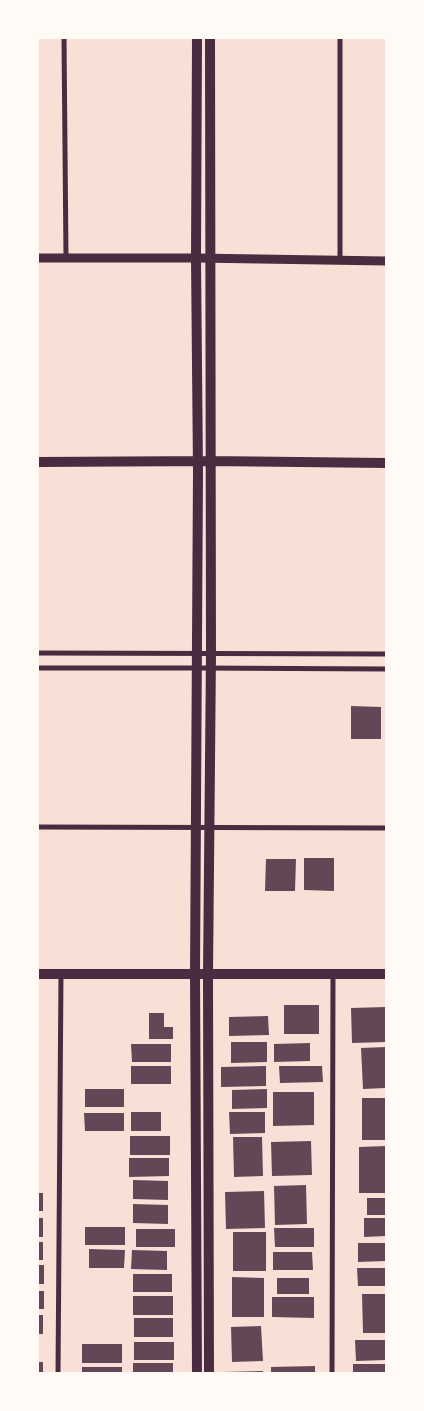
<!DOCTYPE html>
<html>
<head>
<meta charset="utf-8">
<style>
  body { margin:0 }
  #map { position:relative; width:424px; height:1411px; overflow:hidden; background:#f7e1d7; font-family:Jost,sans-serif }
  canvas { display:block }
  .frame { position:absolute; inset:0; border:39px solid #fffaf5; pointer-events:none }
</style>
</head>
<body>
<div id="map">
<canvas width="424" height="1411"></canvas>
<div class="frame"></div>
</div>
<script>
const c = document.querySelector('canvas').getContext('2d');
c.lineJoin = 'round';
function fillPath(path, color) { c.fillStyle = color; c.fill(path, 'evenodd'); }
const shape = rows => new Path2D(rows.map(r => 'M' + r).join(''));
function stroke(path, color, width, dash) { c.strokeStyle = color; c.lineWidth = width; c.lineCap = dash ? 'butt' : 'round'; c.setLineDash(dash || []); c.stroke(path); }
fillPath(shape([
  [351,706,381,707,381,739,351,739],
  [304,858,334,858,334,891,304,890],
  [266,859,296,859,295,891,265,891],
  [284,1005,319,1005,319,1034,284,1034],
  [386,1007,386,1042,352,1043,351,1008],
  [149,1013,164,1013,164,1027,173,1027,173,1039,149,1039],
  [268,1016,269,1035,229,1036,229,1017],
  [231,1042,267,1042,267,1062,231,1063],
  [310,1043,310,1061,274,1062,274,1044],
  [131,1044,171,1044,171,1062,132,1062],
  [386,1047,386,1088,363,1089,361,1048],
  [131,1066,171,1066,171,1084,131,1084],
  [266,1066,266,1086,221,1087,221,1067],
  [279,1066,322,1066,323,1082,280,1083],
  [85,1089,124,1089,124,1107,85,1107],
  [267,1089,267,1108,232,1109,232,1090],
  [273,1092,314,1092,314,1125,273,1126],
  [362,1098,386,1098,386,1140,362,1140],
  [131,1112,161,1112,161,1131,131,1131],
  [229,1112,265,1112,265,1133,230,1134],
  [84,1113,124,1113,124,1131,85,1131],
  [130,1136,170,1136,170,1155,130,1155],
  [233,1137,262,1137,263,1176,234,1177],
  [311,1141,312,1175,272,1176,271,1142],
  [386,1146,386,1193,359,1193,359,1147],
  [129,1158,169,1158,169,1176,129,1177],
  [133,1180,168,1181,168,1200,133,1199],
  [306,1185,307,1224,275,1225,274,1186],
  [264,1191,265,1228,226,1229,225,1192],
  [38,1193,43,1193,43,1211,38,1211],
  [367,1198,386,1198,386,1215,367,1215],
  [133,1204,168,1205,168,1224,133,1223],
  [38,1218,43,1218,43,1237,38,1237],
  [364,1218,386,1218,386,1236,364,1237],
  [85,1227,125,1227,125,1245,85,1245],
  [274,1228,314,1228,314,1247,275,1247],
  [136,1229,175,1229,175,1247,136,1247],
  [233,1232,266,1232,266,1271,233,1271],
  [38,1242,43,1242,43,1260,38,1260],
  [358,1243,386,1243,386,1261,358,1262],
  [89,1249,125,1250,124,1268,89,1268],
  [132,1250,167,1251,167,1270,131,1269],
  [273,1252,312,1252,313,1270,273,1270],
  [38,1265,44,1265,44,1284,38,1284],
  [357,1268,386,1268,386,1286,358,1286],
  [133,1274,172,1274,172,1292,133,1292],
  [232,1277,264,1278,264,1317,232,1317],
  [277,1278,309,1278,309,1294,277,1294],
  [38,1291,44,1291,44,1309,38,1309],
  [362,1294,386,1294,386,1333,363,1333],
  [133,1296,173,1296,173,1315,133,1315],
  [272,1297,314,1297,314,1318,272,1317],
  [38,1315,43,1315,43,1334,38,1334],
  [134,1318,173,1318,173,1337,134,1337],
  [261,1326,263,1361,232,1362,231,1327],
  [355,1340,386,1340,386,1360,356,1361],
  [134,1342,174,1342,174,1360,134,1360],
  [82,1344,122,1344,122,1363,82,1363],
  [38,1362,43,1362,43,1374,38,1374],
  [133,1363,173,1363,173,1374,133,1374],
  [353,1364,386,1364,386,1374,353,1374],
  [315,1366,315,1374,271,1374,271,1367],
  [82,1367,122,1367,122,1374,82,1374],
  [263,1371,263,1374,223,1374,223,1372]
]), '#644757');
stroke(shape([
  [64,38,66,258],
  [340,260,340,38],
  [38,653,386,654],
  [38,668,197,668,386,669],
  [38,827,386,828],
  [58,1374,61,974],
  [332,1374,333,974]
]), '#4a2c40', 5);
stroke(shape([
  [38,258,196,258,386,261]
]), '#4a2c40', 9);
stroke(shape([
  [38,462,211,461,386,463],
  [38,974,386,974],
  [197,1374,195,974,198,472,196,258,197,38],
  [209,1374,208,974,211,654,210,38]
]), '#4a2c40', 10);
</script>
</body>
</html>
